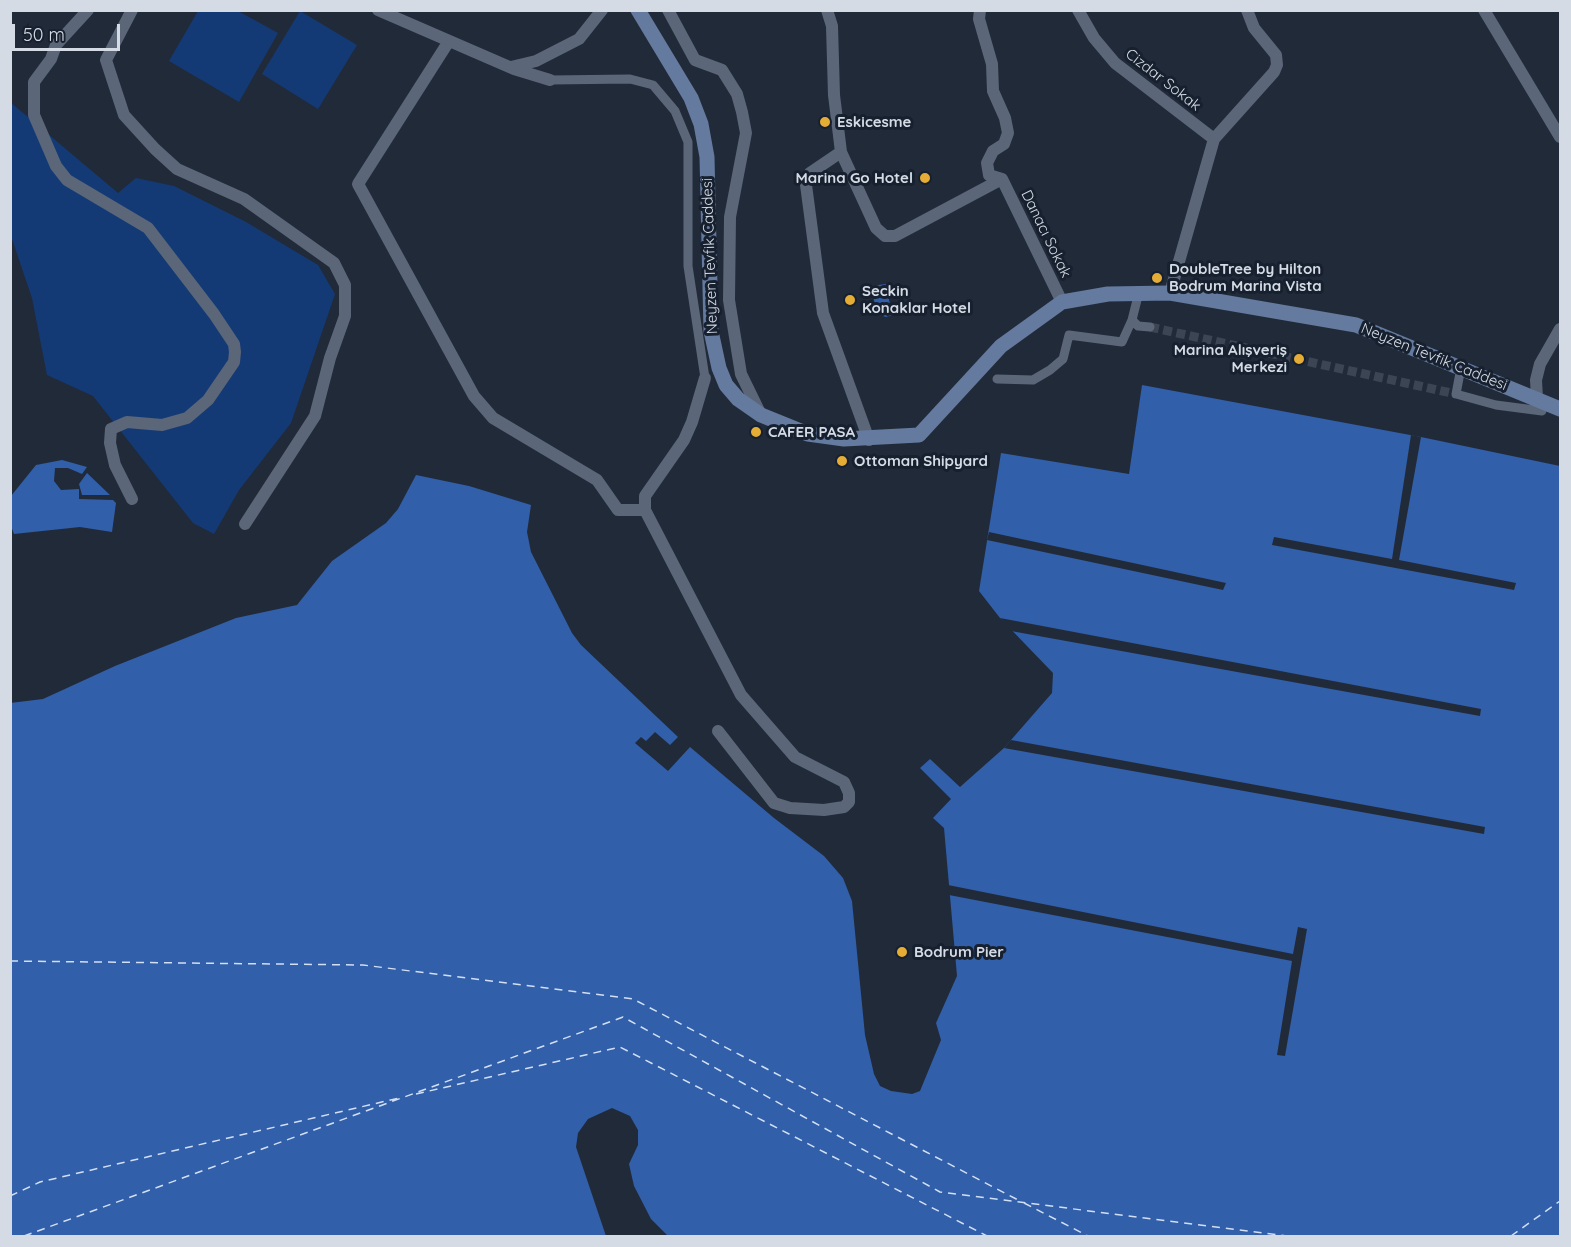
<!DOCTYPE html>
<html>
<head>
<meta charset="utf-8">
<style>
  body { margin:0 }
  #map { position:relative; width:1571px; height:1247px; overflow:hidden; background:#212a39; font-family:Quicksand,sans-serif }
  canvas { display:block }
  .frame { position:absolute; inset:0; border:12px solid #d4dbe5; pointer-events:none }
  .scale { position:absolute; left:12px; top:24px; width:108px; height:27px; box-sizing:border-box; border:3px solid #d4dbe5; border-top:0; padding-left:8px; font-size:18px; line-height:21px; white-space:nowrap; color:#d4dbe5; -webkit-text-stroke:4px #17202f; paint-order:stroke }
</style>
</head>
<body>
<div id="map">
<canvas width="1571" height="1247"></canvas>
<div class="frame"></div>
<div class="scale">50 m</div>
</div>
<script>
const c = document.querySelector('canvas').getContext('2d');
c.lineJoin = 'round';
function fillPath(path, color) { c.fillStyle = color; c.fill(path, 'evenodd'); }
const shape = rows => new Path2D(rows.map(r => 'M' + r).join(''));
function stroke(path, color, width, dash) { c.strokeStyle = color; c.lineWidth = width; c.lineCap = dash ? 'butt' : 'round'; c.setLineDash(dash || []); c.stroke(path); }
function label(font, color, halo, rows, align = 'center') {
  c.font = font + ' Quicksand,sans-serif'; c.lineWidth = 6; c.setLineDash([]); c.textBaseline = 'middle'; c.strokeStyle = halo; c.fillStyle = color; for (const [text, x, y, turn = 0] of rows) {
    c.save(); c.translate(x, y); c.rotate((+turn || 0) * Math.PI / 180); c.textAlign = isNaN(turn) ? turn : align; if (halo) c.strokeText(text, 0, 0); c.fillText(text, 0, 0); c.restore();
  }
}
fillPath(shape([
  [198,11,238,11,278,33,239,102,169,61],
  [300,11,357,45,318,109,262,74],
  [10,102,118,193,136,178,174,186,246,222,318,265,335,294,291,423,239,490,214,534,193,523,93,396,47,375,32,298,11,236]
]), '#143a76');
fillPath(shape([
  [886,284,892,315,886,317,877,314,871,286],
  [1142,385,1421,437,1560,466,1560,1236,668,1236,651,1219,634,1186,629,1164,638,1145,638,1130,630,1116,612,1108,588,1119,578,1133,576,1147,606,1236,11,1236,10,703,43,699,115,666,236,618,297,605,332,561,386,523,398,509,416,475,469,486,531,505,527,532,531,552,572,633,581,645,678,737,670,745,655,732,646,741,641,737,635,743,668,771,690,747,774,818,824,856,843,878,852,901,865,1035,874,1074,880,1086,891,1091,912,1094,920,1091,941,1040,936,1023,957,976,944,828,933,818,951,799,920,768,930,759,960,787,1004,748,1052,693,1053,673,1000,618,979,591,1001,453,1129,474],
  [62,460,87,467,82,474,68,468,55,468,54,481,61,490,79,489,79,499,113,500,116,503,112,532,80,527,14,534,11,526,11,496,36,465],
  [87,473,110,495,82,495,79,484]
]), '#315fa9');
fillPath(shape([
  [1411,435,1421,437,1399,560,1516,583,1514,590,1272,545,1274,537,1392,559],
  [989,532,1226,583,1223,590,987,540],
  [1000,618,1481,709,1480,716,1011,631],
  [1011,740,1485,827,1484,834,1004,748],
  [948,885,1293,954,1298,927,1307,929,1285,1056,1277,1055,1292,961,949,895]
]), '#212a39');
stroke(shape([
  [10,961,363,965,633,999,1020,1201],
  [416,1094,620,1047,987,1236],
  [10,1196,40,1182,399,1098],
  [1024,1203,1088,1236],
  [24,1236,623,1017,940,1192,1287,1236],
  [1511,1236,1560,1201]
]), '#d2dff4', 1.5, [8, 6]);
stroke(shape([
  [1150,327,1456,394]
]), '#3c4553', 9, [9, 4.5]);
stroke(shape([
  [550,80,630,79,653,85,675,111,688,142,688,266,705,378],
  [1137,300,1132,320,1138,326,1150,327],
  [1460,373,1456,394,1496,405,1542,411],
  [997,379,1033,380,1050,370,1063,359,1069,335,1122,342,1132,320]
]), '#5b6678', 9);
stroke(shape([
  [88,10,56,45,51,59,34,82,34,115,56,166,67,180,148,228,214,314,234,344,235,352,234,362,208,400,187,418,162,425,127,422,111,429,110,443,115,465,132,499],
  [132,10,106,60,124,115,155,149,177,169,244,199,334,263,345,285,345,316,330,358,315,416,245,524],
  [378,10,514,69,550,80],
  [668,10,695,60,722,70,737,94,742,112,746,133,730,217,729,300,741,374,761,415],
  [827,10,832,26,834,95,841,152,876,228,885,236,895,236,1002,179],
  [980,10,979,19,992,64,993,91,1005,118,1008,133,1004,144,993,151,987,163,989,175,1002,179],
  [1078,10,1094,38,1115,63,1214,139],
  [1484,10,1560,137],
  [449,41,358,184,474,396,493,418,597,480,618,510,645,510],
  [511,67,536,61,579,39,602,10],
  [841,152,810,173,806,185,823,313,869,440],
  [1002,179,1062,302],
  [1170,293,1214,139,1274,72,1277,65,1276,55,1254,28,1247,10],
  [705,378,692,422,684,440,645,496,645,510,741,695,795,757,844,782,849,793,849,802,844,807,824,810,790,808,774,803,718,731],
  [1537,398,1536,380,1540,364,1560,329]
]), '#5b6678', 12);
stroke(shape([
  [638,10,691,98,701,124,707,157,711,331,719,368,726,385,738,399,761,415,808,434,844,439,919,435,1001,346,1062,302,1108,294,1170,293,1356,325,1560,409]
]), '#647a9e', 15);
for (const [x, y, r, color] of [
  [825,122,6,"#e5ad35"],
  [925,178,6,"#e5ad35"],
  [1157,278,6,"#e5ad35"],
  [850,300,6,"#e5ad35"],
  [1299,359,6,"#e5ad35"],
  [756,432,6,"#e5ad35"],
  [842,461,6,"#e5ad35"],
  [902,952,6,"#e5ad35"]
]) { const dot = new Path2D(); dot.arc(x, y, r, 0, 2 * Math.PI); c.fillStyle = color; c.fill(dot); stroke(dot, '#17202f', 2); }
label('15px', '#d4dbe5', '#17202f', [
  ["Cizdar Sokak",1163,80,38],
  ["Danacı Sokak",1046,234,64],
  ["Neyzen Tevfik Caddesi",710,256,-92],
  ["Neyzen Tevfik Caddesi",1434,357,22]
]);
label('bold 15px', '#d4dbe5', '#17202f', [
  ["Eskicesme",837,122],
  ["Marina Go Hotel",913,178,"right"],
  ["DoubleTree by Hilton",1169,269],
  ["Bodrum Marina Vista",1169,286],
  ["Seckin",862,291],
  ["Konaklar Hotel",862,308],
  ["Marina Alışveriş",1287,350,"right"],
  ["Merkezi",1287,367,"right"],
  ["CAFER PASA",768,432],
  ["Ottoman Shipyard",854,461],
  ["Bodrum Pier",914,952]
], 'left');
</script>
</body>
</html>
